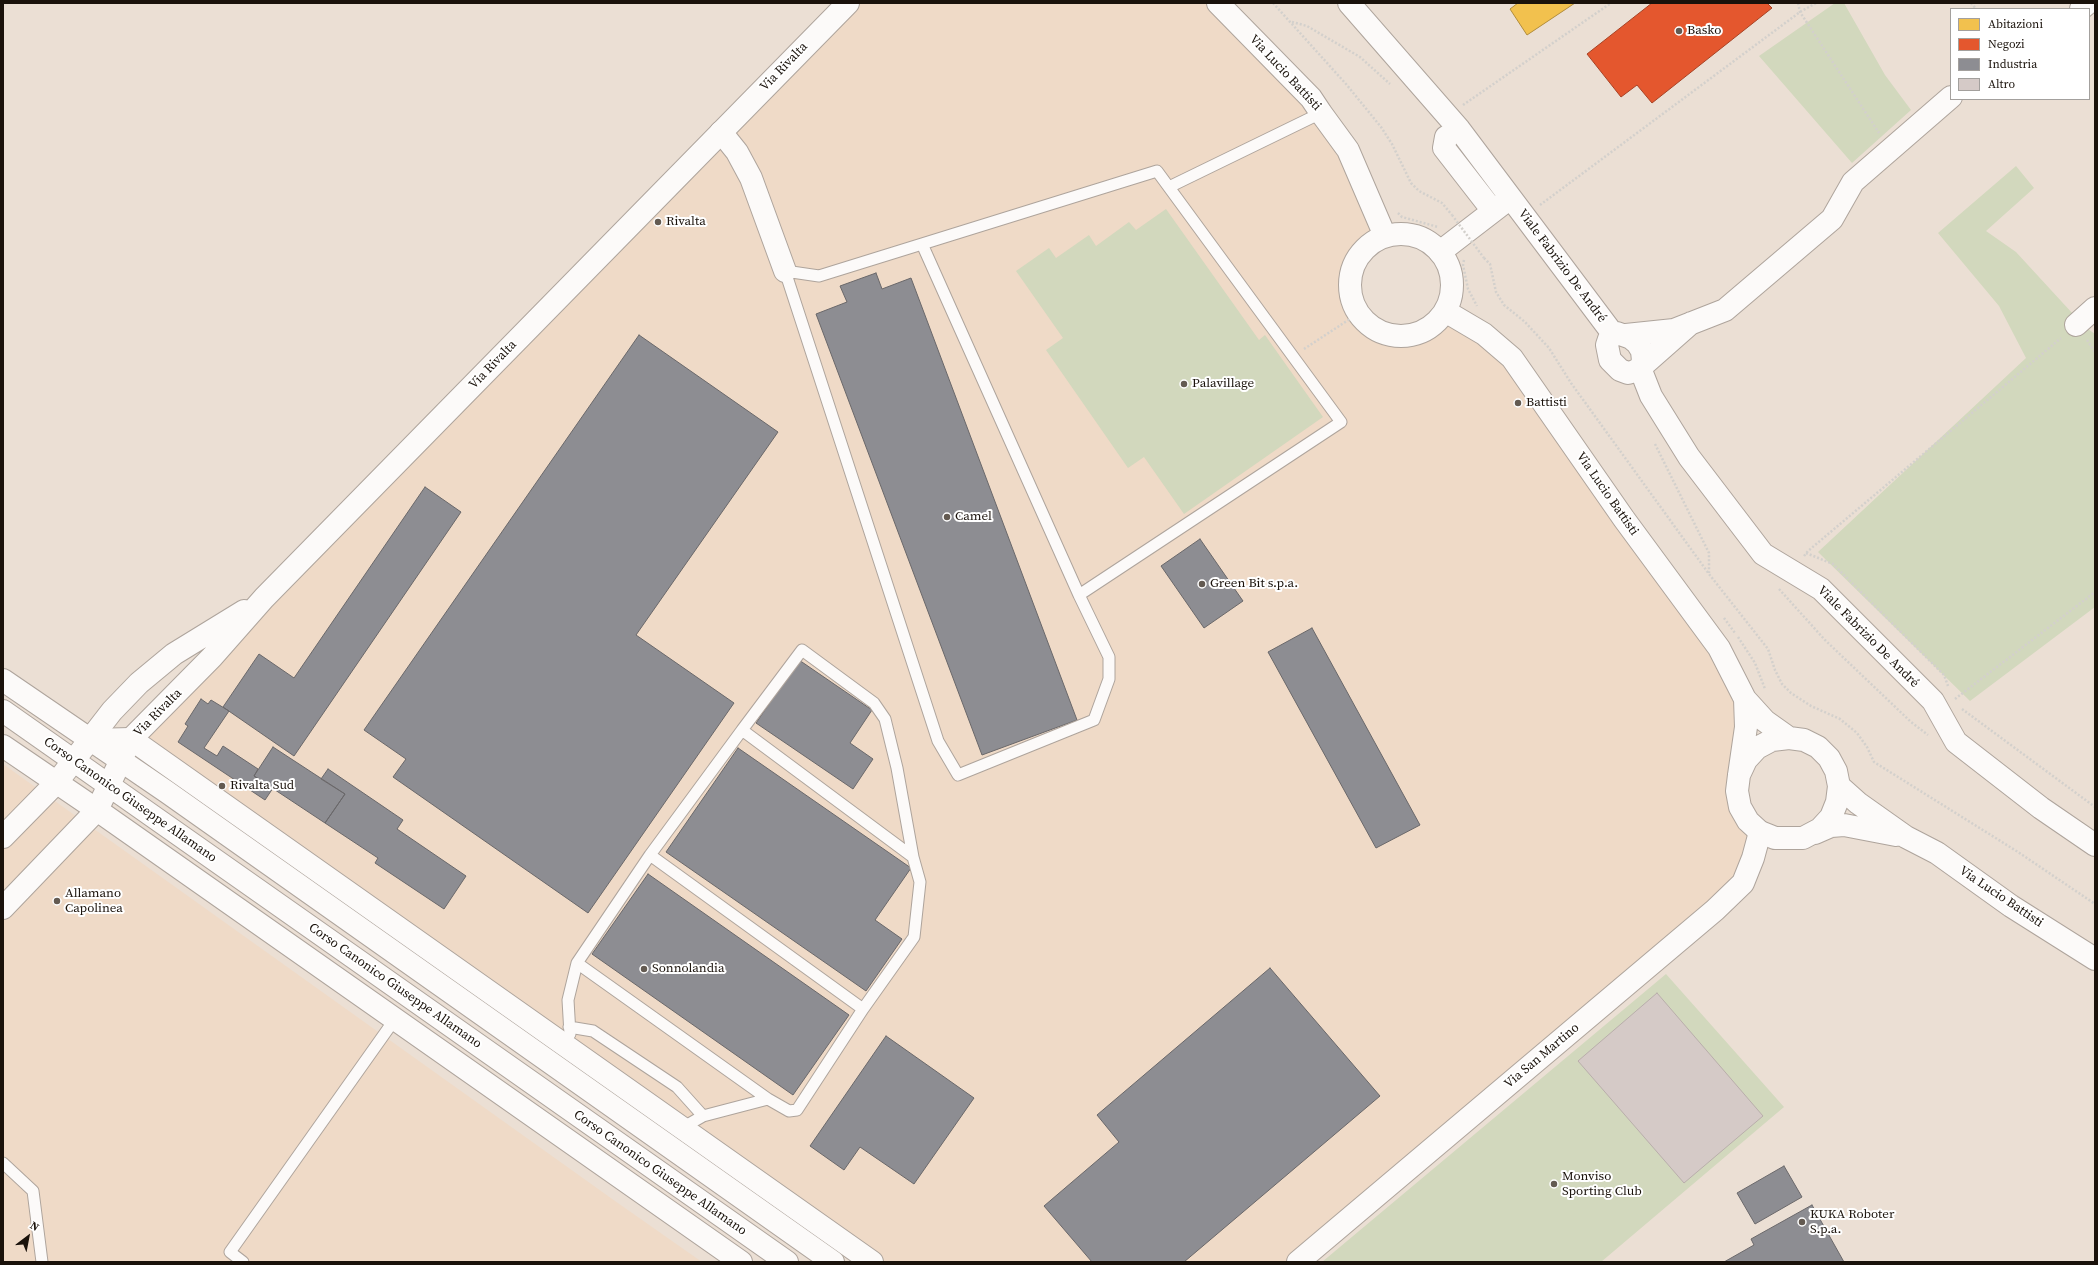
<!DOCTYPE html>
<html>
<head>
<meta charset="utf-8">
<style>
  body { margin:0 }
  #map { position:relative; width:2098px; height:1265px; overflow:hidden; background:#ebdfd4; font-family:"Source Serif 4",serif }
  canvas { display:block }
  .frame { position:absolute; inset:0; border:4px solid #1a120b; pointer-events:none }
  .legend { position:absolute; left:1950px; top:8px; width:140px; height:92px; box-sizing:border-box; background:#fff; border:1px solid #a3a09d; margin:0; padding:5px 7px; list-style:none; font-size:12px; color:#1a120b }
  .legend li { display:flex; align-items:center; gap:8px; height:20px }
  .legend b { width:20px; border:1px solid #a3a09d }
  .north { position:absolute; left:8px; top:1217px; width:40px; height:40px; -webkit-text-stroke:3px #fff; paint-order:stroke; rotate:32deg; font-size:11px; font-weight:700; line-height:16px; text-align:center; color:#1a120b }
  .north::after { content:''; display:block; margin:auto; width:14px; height:18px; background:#1a120b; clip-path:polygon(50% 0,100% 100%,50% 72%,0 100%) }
</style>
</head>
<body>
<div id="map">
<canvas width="2098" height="1265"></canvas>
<div class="frame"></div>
<ul class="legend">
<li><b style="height:11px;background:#f2c14e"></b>Abitazioni</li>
<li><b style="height:11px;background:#e4572e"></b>Negozi</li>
<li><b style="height:11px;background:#8d8d92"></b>Industria</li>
<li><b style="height:11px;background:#d5cac7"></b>Altro</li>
</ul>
<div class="north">N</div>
</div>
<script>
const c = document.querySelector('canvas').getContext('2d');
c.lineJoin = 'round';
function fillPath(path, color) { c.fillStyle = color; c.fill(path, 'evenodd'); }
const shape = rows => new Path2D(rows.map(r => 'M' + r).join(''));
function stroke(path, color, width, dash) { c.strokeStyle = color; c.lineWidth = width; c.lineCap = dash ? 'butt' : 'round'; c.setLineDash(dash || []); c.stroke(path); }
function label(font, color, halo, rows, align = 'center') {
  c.font = font + ' "Source Serif 4",serif'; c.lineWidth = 4; c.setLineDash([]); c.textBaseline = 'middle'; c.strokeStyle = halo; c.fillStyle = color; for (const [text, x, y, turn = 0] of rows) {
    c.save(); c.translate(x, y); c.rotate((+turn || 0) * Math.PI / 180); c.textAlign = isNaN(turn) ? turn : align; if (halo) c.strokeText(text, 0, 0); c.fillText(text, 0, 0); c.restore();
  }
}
fillPath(shape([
  [848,3,1218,3,1311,98,1385,236,1370,243,1358,256,1351,273,1350,292,1359,313,1366,322,1383,333,1400,336,1416,334,1432,326,1445,311,1484,334,1745,699,1739,775,1760,832,1743,883,1298,1262,872,1262,131,739],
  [3,764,615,1201,702,1262,3,1262]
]), '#efdac7');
fillPath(shape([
  [1835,3,1844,3,1885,75,1911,110,1852,163,1759,56],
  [2016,166,2034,188,1986,231,2016,252,2085,327,2095,334,2095,607,1970,701,1818,552,2026,358,1999,306,1938,233],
  [1166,209,1259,340,1265,335,1323,417,1184,514,1144,457,1128,468,1046,350,1063,338,1016,271,1049,248,1056,258,1089,235,1096,246,1129,222,1136,230],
  [1666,974,1784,1107,1601,1262,1322,1262]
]), '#d2d8bd');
const homes = shape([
  [1518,3,1575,3,1527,35,1510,9,1518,3]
]);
fillPath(homes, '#f2c14e');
stroke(homes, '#b18c3a', 1);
const shops = shape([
  [1652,3,1767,3,1772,8,1652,103,1637,85,1621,97,1587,54,1652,3]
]);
fillPath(shops, '#e4572e');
stroke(shops, '#a74224', 1);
const industry = shape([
  [876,273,882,289,911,278,1077,720,982,755,816,314,847,302,840,286,876,273],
  [639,335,778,432,636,635,734,703,588,913,393,777,406,759,364,730,639,335],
  [425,487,461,512,294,756,223,707,259,654,294,678,425,487],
  [1200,539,1243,601,1204,628,1161,566,1200,539],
  [1312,628,1420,825,1376,848,1268,652,1312,628],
  [799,660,872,710,850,743,873,759,853,789,756,723,799,660],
  [201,699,208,704,211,700,229,711,204,748,217,756,223,746,258,769,254,776,273,788,265,800,178,742,188,726,185,724,201,699],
  [273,747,345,794,325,823,254,776,273,747],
  [738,748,911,868,875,920,902,939,866,991,666,852,738,748],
  [328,769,403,820,397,829,466,876,444,909,375,863,378,858,325,823,345,794,321,779,328,769],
  [648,874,849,1015,793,1095,592,954,648,874],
  [1270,968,1380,1096,1184,1262,1092,1262,1044,1206,1119,1142,1097,1115,1270,968],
  [886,1036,974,1098,914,1184,860,1147,844,1170,810,1146,886,1036],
  [1784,1166,1802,1197,1755,1224,1737,1193,1784,1166],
  [1812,1205,1844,1262,1724,1262,1754,1245,1751,1239,1812,1205]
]);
fillPath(industry, '#8d8d92');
stroke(industry, '#6a686a', 1);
const building = shape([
  [1657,993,1763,1116,1684,1183,1578,1061,1657,993]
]);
fillPath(building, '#d5cac7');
stroke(building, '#b9aeab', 1);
const lane = shape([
  [1169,187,1321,113],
  [922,244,1079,595,1109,657,1109,679,1094,720,958,775,938,741,785,271,819,276,922,244,1157,171,1341,422,1079,595],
  [742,730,802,650,874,703,885,719,897,768,913,857],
  [650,855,577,963,768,1099],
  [569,1027,593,1031,677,1087,703,1116],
  [570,1034,568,1000,577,963],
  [682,1128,703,1116,768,1099,789,1111,797,1110,863,1009,914,937,920,882,913,857,742,730,650,855,863,1009],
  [3,1163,33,1191,42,1262],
  [243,1262,230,1252,395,1019]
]);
const street = shape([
  [1349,3,1459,129,1613,334],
  [2081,9,2088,3],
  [1459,129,1446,137,1444,148,1493,211],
  [721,132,737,152,751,178,785,271],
  [1440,252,1505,202],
  [1691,323,1640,368,1651,396,1689,457,1763,554,1821,589,1933,701,1956,742,2041,808,2095,845],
  [2076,325,2095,308],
  [1617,333,1631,338,1637,343,1642,351,1643,361,1640,368,1635,371,1628,373,1620,370,1610,360,1607,345,1609,339,1613,334,1617,333],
  [1626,335,1674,330,1725,310,1832,219,1853,182,1951,97],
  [90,740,131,739,872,1262],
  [3,746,97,810,741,1262],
  [1298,1262,1715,910,1743,883,1753,858,1760,832]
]);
const secondary = shape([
  [1218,3,1311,98,1321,113,1348,150,1385,236],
  '1350 285a51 51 0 1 1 102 0a51 51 0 1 1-102 0Z',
  [1445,311,1484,334,1512,358,1624,519,1719,648,1745,699,1765,721,1789,738],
  [3,680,167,792,833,1262],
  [3,711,787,1262],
  [1739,775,1746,760,1757,748,1772,740,1789,738,1804,740,1818,747,1829,758,1836,771,1839,786,1837,802,1831,817,1820,829,1803,838,1775,838,1760,832,1748,821,1740,807,1737,791,1739,775,1746,727,1745,699],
  [1839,786,1858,803,1906,837,1937,853,2011,906,2095,959],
  [1815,833,1831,826,1844,825,1896,835],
  [3,837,57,782,112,711,139,683,174,654,244,611],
  [3,908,97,810,131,739,212,657,264,598,848,3]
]);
stroke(lane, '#aea49c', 13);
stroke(street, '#aea49c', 24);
stroke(secondary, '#aea49c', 24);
stroke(shape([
  [1273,3,1346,84,1381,127,1392,144,1411,183,1419,191,1442,203,1452,215],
  [1798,3,1800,12,1879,133],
  [1971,3,1976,9],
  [1292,22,1307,26,1360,57,1390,84],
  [1463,105,1611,3],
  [1540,205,1800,12,1816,3],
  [1398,213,1402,217,1438,227],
  [1484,258,1490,264,1496,292,1504,305,1525,322,1549,348,1571,383,1709,574,1768,649,1775,670,1782,684,1791,693,1811,706,1840,719,1857,733,1867,747,1874,762,2018,852,2095,904],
  [1464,260,1463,265,1468,289,1477,306],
  [2087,340,2095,352],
  [1304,349,1359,313],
  [1655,444,1709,553,1709,573],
  [1806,553,1833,564,1944,675,1948,686],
  [1804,556,1808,551,2061,338],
  [1779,589,1825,640,1911,722,1928,735],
  [1724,618,1735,633],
  [1738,637,1755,663,1765,689],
  [1955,699,2095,592],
  [1962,709,2095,807]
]), '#d3d0cc', 2.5, [2, 2]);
stroke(lane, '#fcfaf9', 11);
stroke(street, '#fcfaf9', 22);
stroke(secondary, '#fcfaf9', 22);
stroke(shape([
  [1452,215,1484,258]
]), '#d3d0cc', 2.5, [2, 2]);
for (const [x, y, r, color] of [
  [1679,31,4,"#635a51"],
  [658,222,4,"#635a51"],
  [1184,384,4,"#635a51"],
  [1518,403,4,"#635a51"],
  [947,517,4,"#635a51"],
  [1202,584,4,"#635a51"],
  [222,786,4,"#635a51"],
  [57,901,4,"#635a51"],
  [644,969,4,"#635a51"],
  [1554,1184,4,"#635a51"],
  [1802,1222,4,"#635a51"]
]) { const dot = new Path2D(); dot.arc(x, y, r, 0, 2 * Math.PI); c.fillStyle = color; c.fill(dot); stroke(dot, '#fff', 1.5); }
label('13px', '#1a120b', '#fff', [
  ["Basko",1687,31],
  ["Rivalta",666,222],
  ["Palavillage",1192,384],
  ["Battisti",1526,403],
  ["Camel",955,517],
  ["Green Bit s.p.a.",1210,584],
  ["Rivalta Sud",230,786],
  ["Allamano",65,894],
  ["Capolinea",65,909],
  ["Sonnolandia",652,969],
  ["Monviso",1562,1177],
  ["Sporting Club",1562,1192],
  ["KUKA Roboter",1810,1215],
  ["S.p.a.",1810,1230]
], 'left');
label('13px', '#1a120b', '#fff', [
  ["Via Rivalta",784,67,-46],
  ["Via Lucio Battisti",1285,73,47],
  ["Viale Fabrizio De André",1562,266,53],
  ["Via Rivalta",493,365,-46],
  ["Via Lucio Battisti",1607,494,55],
  ["Viale Fabrizio De André",1868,637,45],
  ["Via Rivalta",158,713,-45],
  ["Corso Canonico Giuseppe Allamano",130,800,35],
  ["Via Lucio Battisti",2001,897,34],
  ["Corso Canonico Giuseppe Allamano",395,986,35],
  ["Via San Martino",1542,1056,-40],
  ["Corso Canonico Giuseppe Allamano",660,1173,35]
]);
</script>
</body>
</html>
